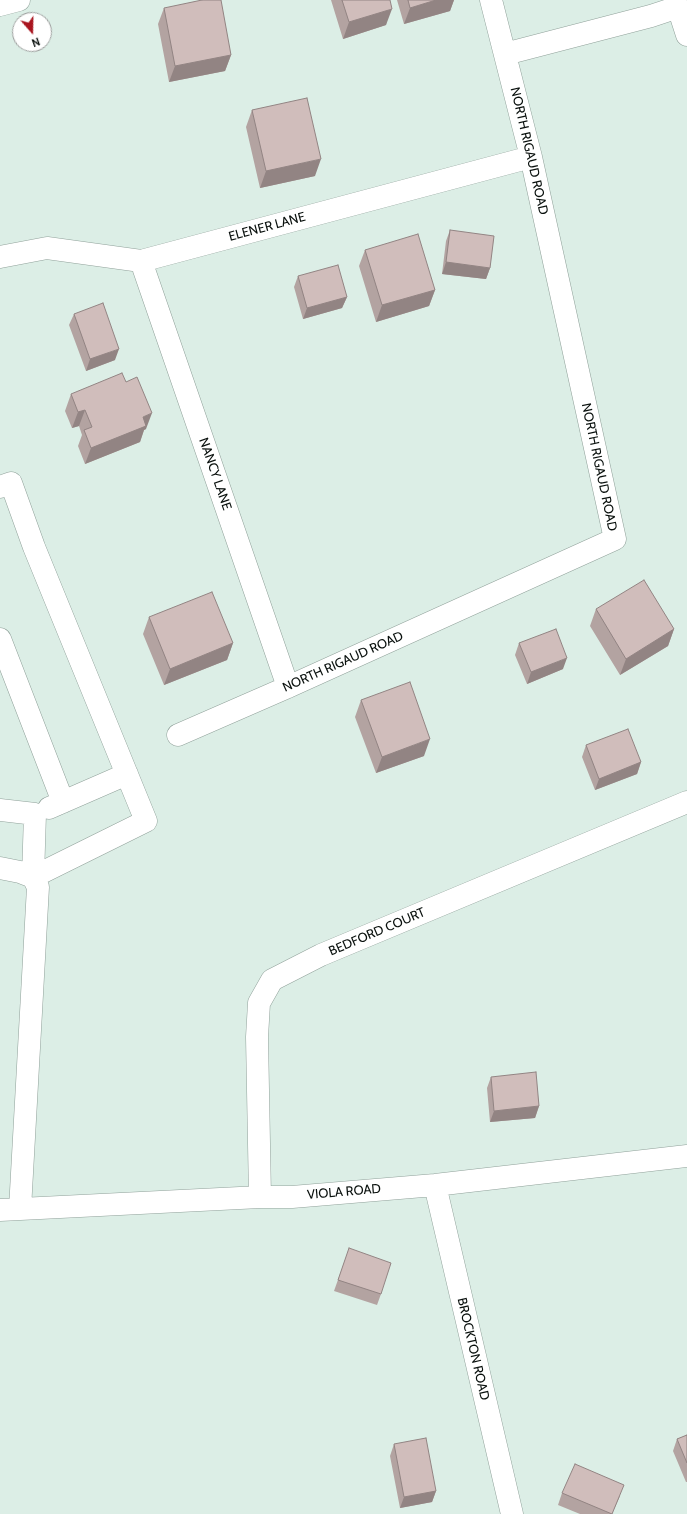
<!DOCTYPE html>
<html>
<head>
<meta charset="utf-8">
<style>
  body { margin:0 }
  #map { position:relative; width:687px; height:1514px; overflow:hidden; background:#dceee6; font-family:Cabin,sans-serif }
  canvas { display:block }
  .north { position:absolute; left:12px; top:12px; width:40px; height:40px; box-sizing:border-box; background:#fff; border:1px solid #9d9f9e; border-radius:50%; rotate:160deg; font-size:11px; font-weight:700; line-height:16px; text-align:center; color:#09100d }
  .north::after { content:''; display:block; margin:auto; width:14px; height:18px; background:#a9151f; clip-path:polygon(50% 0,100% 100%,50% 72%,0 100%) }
</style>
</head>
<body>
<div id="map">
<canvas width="687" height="1514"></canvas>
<div class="north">N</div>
</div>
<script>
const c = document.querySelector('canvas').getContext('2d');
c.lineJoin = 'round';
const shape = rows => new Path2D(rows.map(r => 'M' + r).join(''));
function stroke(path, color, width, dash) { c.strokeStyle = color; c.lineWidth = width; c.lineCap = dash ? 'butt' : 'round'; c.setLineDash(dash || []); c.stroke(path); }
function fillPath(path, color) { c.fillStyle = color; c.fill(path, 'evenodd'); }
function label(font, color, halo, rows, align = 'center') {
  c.font = font + ' Cabin,sans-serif'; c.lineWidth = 3; c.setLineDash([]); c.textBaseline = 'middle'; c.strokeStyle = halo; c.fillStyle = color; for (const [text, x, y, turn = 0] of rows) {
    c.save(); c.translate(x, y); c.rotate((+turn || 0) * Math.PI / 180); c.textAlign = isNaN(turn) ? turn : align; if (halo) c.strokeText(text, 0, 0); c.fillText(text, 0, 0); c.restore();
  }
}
const minor = shape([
  [0,5,19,0],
  [505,54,651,16,678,7,687,35],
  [0,257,47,248,141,261,531,157],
  [141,261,288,687],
  [0,487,11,483,34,547,146,821,33,877,35,814,0,810],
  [0,639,63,802],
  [178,735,288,687,615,539,531,157,491,0],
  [49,808,127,774],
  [0,868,20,872,33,877,38,887,20,1209],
  [435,1185,512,1514],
  [260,1197,257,1037,259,1003,272,980,321,955,687,802],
  [0,1210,260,1197,292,1197,435,1185,687,1156]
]);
stroke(minor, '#90a19a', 23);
stroke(minor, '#fff', 22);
fillPath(shape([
  [331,0,390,0,386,25,343,39],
  [397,0,454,0,450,11,404,24],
  [164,8,231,55,225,71,169,82,158,24],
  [252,110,315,176,260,188,246,127],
  [450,230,490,268,486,279,442,274,446,241],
  [365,250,435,290,429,306,376,322,359,266],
  [298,276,347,297,342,308,303,319,294,287],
  [74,314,115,360,86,371,69,325],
  [71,394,146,429,144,430,140,442,85,464,78,446,82,435,79,426,72,428,65,411],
  [596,609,674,629,668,646,620,675,590,626],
  [149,617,233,643,227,660,164,685,143,634],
  [519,643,563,669,527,684,515,655],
  [361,700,424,756,376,773,355,717],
  [586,745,641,762,637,774,595,790,582,757],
  [491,1077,539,1106,535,1118,490,1122,487,1088],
  [345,1260,381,1294,377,1305,334,1291],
  [687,1435,687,1482,686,1482,673,1451,677,1439],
  [394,1444,436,1491,432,1502,400,1508,390,1456],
  [562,1493,620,1496,612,1514,580,1514,558,1505]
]), '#b3a3a1');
fillPath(shape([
  [436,0,454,0,450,11,404,24,410,8],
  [392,9,386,25,343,39,349,22],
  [231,55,225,71,169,82,175,66],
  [321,159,315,176,260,188,266,171],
  [446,262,490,268,486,279,442,274],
  [435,290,429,306,376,322,382,305],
  [347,297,342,308,303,319,307,308],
  [119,349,115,360,86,371,90,359],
  [85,410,79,426,72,428,78,412],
  [152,413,146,429,144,430,140,442,85,464,91,448,143,417],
  [674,629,668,646,620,675,626,659],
  [233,643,227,660,164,685,170,669],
  [567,658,563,669,527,684,531,672],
  [430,739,424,756,376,773,382,757],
  [641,762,637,774,595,790,599,779],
  [539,1106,535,1118,490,1122,494,1111],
  [436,1491,432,1502,400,1508,404,1497]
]), '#928483');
const building = shape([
  [202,0,221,0,231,55,175,66,164,8,202,0],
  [342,0,390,0,392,9,349,22,342,0],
  [408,0,436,0,410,8,408,0],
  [307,98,321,159,266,171,252,110,307,98],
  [450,230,494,236,490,268,446,262,450,230],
  [418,234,435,290,382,305,365,250,418,234],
  [338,265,347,297,307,308,298,276,338,265],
  [103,303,119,349,90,359,74,314,103,303],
  [122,373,126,382,137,377,152,413,143,417,146,426,91,448,84,430,92,427,85,410,78,412,71,394,122,373],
  [644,580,674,629,626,659,596,609,644,580],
  [212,592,233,643,170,669,149,617,212,592],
  [556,629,567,658,531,672,519,643,556,629],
  [410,682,430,739,382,757,361,700,410,682],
  [628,729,641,762,599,779,586,745,628,729],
  [536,1072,539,1106,494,1111,491,1077,536,1072],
  [349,1248,391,1263,381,1294,338,1280,349,1248],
  [687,1435,687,1463,677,1439,687,1435],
  [426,1438,436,1491,404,1497,394,1444,426,1438],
  [575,1464,624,1485,612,1514,562,1493,575,1464]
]);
fillPath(building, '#d0bdbb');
stroke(building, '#928483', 1);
label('13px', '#09100d', '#fff', [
  ["NORTH RIGAUD ROAD",529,151,77],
  ["ELENER LANE",267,227,-15],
  ["NORTH RIGAUD ROAD",599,467,78],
  ["NANCY LANE",215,474,71],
  ["NORTH RIGAUD ROAD",343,662,-24],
  ["BEDFORD COURT",377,932,-23],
  ["VIOLA ROAD",344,1192,-5],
  ["BROCKTON ROAD",473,1349,77]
]);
</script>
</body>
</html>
